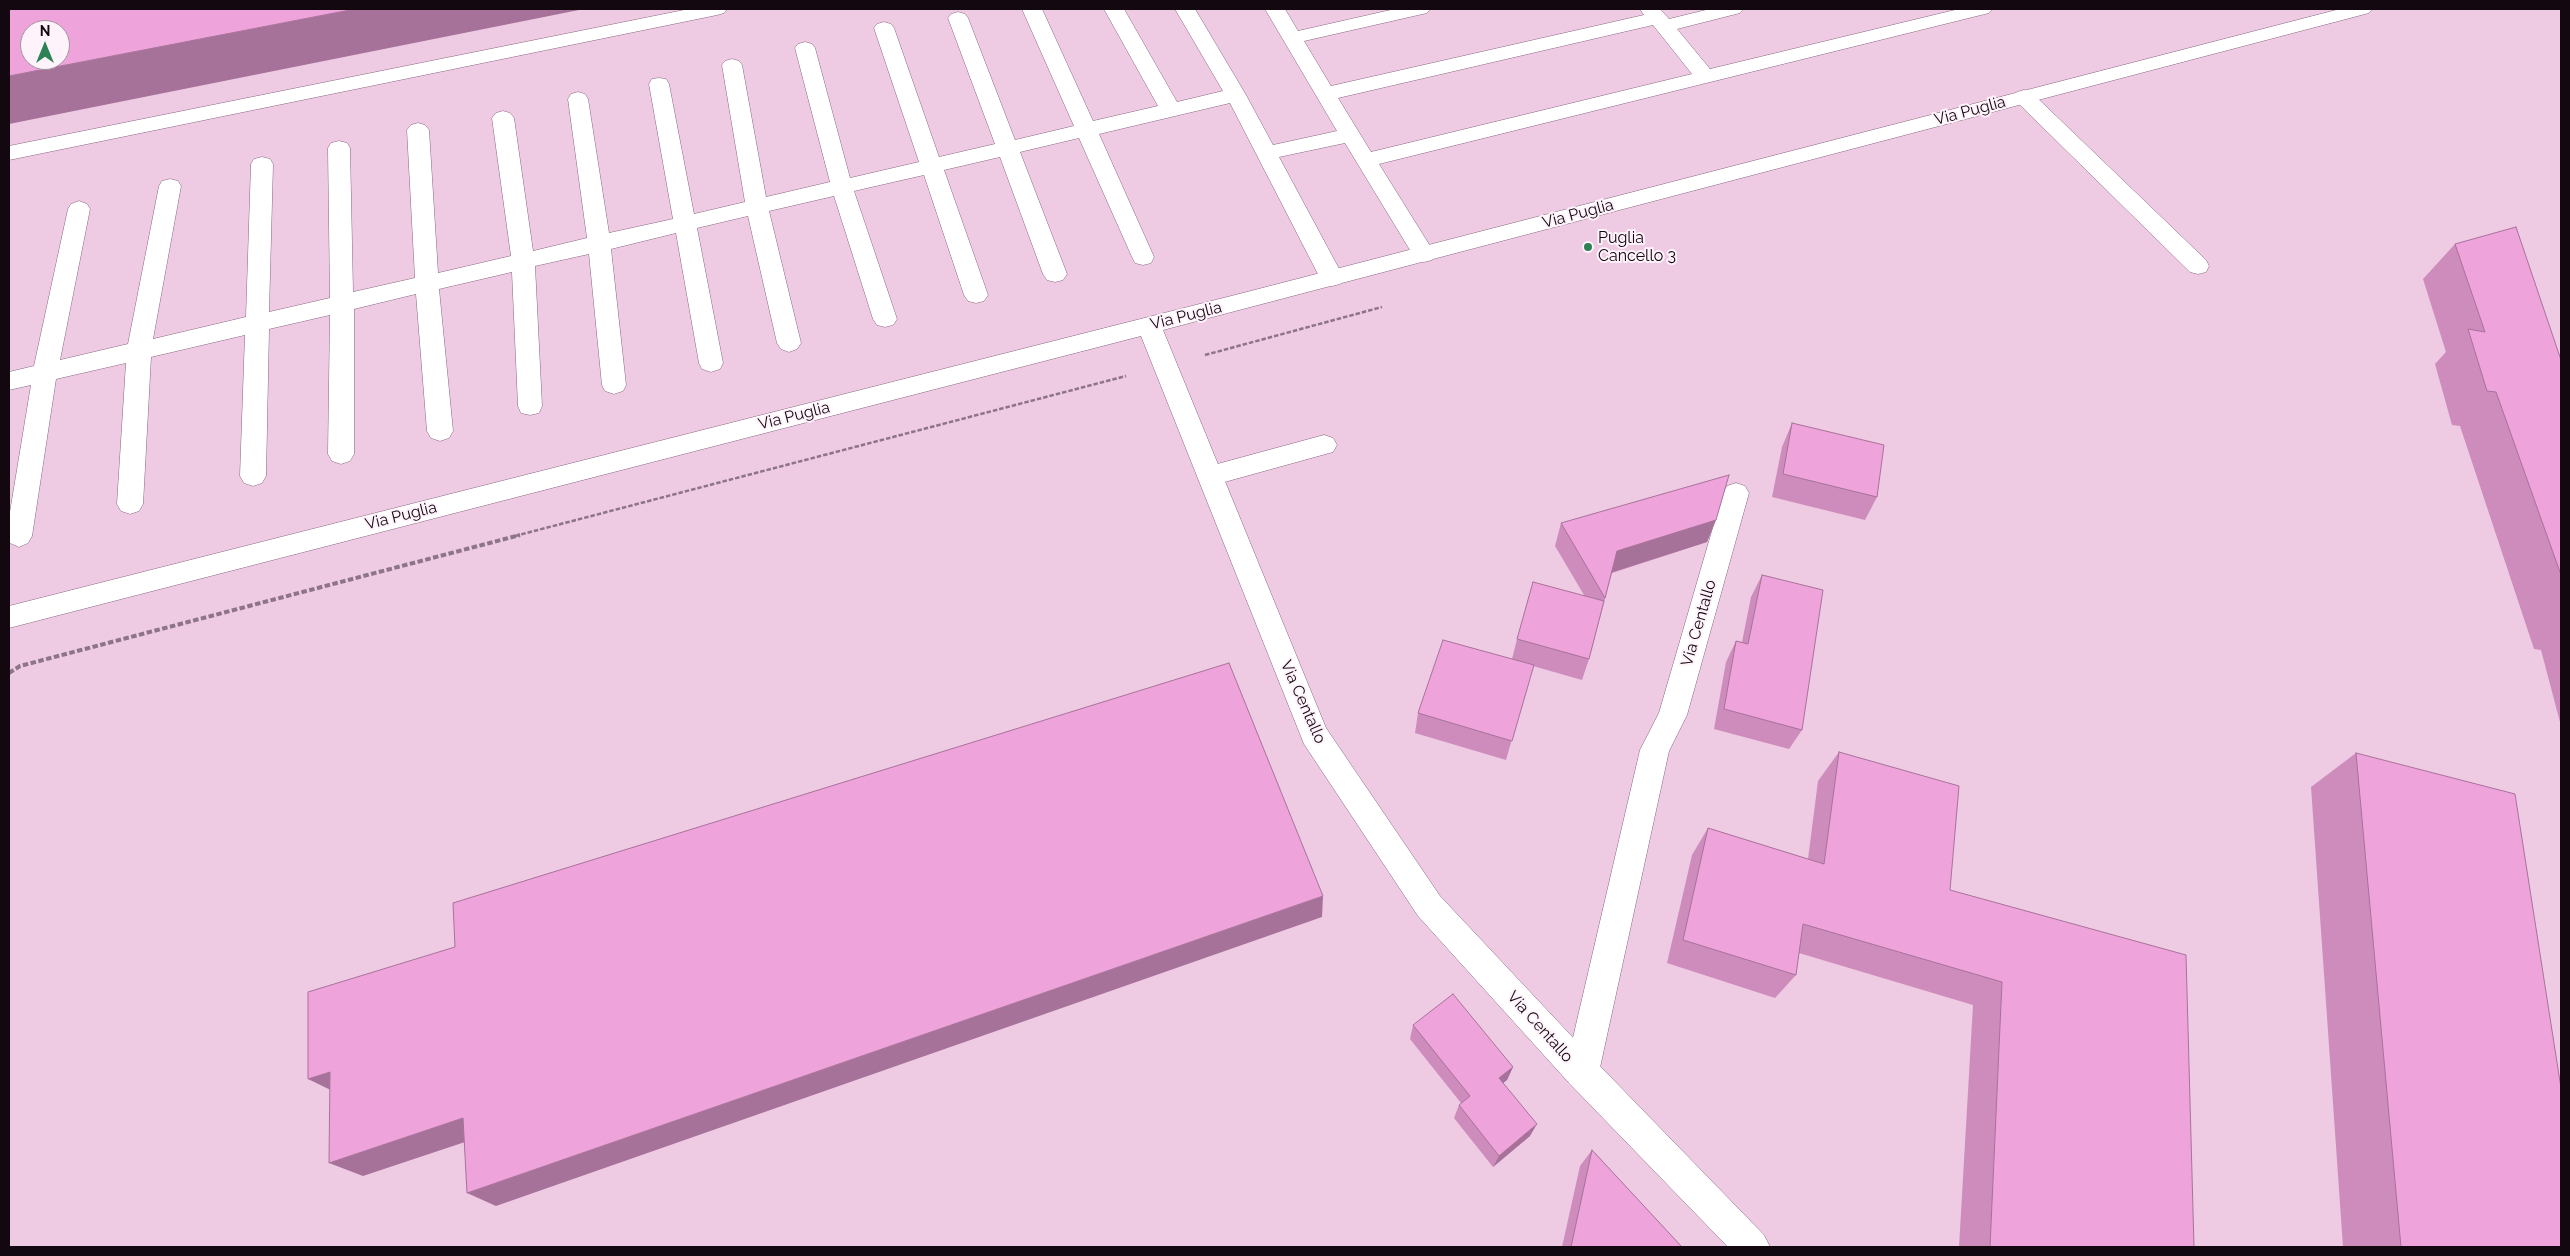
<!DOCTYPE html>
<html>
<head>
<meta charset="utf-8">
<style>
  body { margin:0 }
  #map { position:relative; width:2570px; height:1256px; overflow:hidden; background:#eecae3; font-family:Raleway,sans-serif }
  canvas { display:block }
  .frame { position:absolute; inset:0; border:10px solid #130810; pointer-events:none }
  .north { position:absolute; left:20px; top:20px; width:50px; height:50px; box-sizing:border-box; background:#fff3fb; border:1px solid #a1959d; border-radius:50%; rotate:0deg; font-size:14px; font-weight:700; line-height:20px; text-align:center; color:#130810 }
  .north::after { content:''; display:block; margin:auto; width:18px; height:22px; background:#2c8255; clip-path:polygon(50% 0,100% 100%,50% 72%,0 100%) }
</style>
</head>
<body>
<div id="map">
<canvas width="2570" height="1256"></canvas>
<div class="frame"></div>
<div class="north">N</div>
</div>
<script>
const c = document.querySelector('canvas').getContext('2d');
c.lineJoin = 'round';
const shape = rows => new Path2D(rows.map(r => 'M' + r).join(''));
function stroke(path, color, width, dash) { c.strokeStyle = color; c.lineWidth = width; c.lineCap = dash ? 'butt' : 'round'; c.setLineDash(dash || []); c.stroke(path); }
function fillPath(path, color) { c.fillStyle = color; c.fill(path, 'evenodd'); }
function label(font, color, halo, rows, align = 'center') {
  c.font = font + ' Raleway,sans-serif'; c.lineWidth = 4; c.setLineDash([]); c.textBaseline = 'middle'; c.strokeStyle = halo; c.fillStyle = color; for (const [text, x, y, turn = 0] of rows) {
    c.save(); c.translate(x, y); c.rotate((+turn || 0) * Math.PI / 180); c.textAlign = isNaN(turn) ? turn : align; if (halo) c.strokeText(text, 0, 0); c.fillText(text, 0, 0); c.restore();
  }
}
const service = shape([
  [689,9,727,9,724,13,717,15,9,160,9,146,689,9],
  [1022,9,1042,9,1093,121,1158,106,1104,9,1124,9,1177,102,1223,91,1175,9,1195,9,1246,95,1273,145,1337,131,1265,9,1285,9,1298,31,1395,9,1430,9,1427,13,1304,41,1331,86,1644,15,1640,9,1660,9,1669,19,1710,9,1743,9,1740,13,1677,29,1710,69,1959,9,1992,9,1989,13,1379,164,1435,254,1432,260,1424,262,1416,260,1345,143,1279,157,1344,278,1340,284,1332,286,1324,284,1320,278,1230,103,1099,134,1154,257,1151,263,1143,265,1135,263,1132,257,1079,138,1020,152,1067,274,1063,280,1055,282,1047,280,1043,274,1000,157,944,170,988,295,984,301,976,303,968,301,964,295,924,175,854,191,897,319,893,325,885,327,877,325,873,319,834,196,769,211,801,343,797,349,789,352,781,349,777,343,748,216,697,228,723,363,720,369,711,372,702,369,699,363,676,233,611,249,626,385,623,391,614,394,605,391,602,385,589,254,535,266,542,406,539,413,530,415,521,413,518,406,512,272,439,289,453,431,449,438,440,441,431,438,427,431,416,294,354,309,354,454,350,461,341,464,332,461,328,454,330,315,269,329,266,476,262,483,253,486,244,483,240,476,245,335,151,357,143,504,139,511,130,514,121,511,117,504,126,363,56,379,32,536,28,543,19,547,10,543,9,518,31,385,9,390,9,372,34,366,68,209,71,204,79,201,87,204,90,209,60,360,128,344,159,186,162,181,170,179,178,181,181,186,153,339,246,317,251,164,254,159,262,157,270,159,273,164,269,312,330,298,328,148,331,143,339,141,347,143,350,148,353,292,415,278,407,130,411,125,418,123,425,125,429,130,438,273,511,256,492,118,496,113,503,111,510,113,514,118,533,251,587,238,568,99,571,94,578,92,585,94,588,99,609,233,673,219,649,84,652,79,659,78,666,79,669,84,694,214,745,202,722,65,725,61,732,59,739,61,742,65,766,197,830,182,795,48,798,44,805,42,812,44,815,48,850,178,919,162,874,28,877,24,884,22,891,24,894,28,939,157,995,144,948,18,951,14,958,12,965,14,968,18,1015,140,1074,126,1022,9],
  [1653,25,1692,74,1371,152,1338,98,1653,25],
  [2024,90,2031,92,2206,260,2209,266,2206,272,2198,274,2190,272,2017,102,2014,97,2017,92,2024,90],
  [1324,435,1333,438,1337,445,1333,452,1210,486,1201,483,1197,476,1201,469,1210,466,1324,435],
  [1736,483,1745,486,1749,493,1687,715,1669,751,1599,1072,1594,1084,1582,1089,1570,1084,1565,1072,1640,750,1659,713,1723,493,1727,486,1736,483]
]);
const minor = shape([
  [2340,9,2372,9,2369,13,1163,330,1326,728,1440,896,1594,1060,1764,1235,1770,1247,1728,1247,1570,1084,1418,916,1304,744,1141,336,9,628,9,606,1243,293,2340,9]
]);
stroke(service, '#88687f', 1);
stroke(minor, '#88687f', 1);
stroke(shape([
  [1205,355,1382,307],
  [515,536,1126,376]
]), '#8d7486', 2.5, [4.5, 2]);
stroke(shape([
  [9,673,20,666,520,535]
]), '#8d7486', 4, [5.5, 2.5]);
fillPath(service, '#fff');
fillPath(minor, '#fff');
fillPath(shape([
  [2455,244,2561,360,2561,726,2541,650,2534,649,2460,426,2452,425,2435,364,2446,352,2423,279],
  [1792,423,1877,497,1865,520,1772,497,1782,447],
  [1716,520,1707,542,1612,573,1589,659,1582,680,1533,666,1506,760,1415,733,1418,713,1512,659,1517,639,1584,595,1555,546,1561,523],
  [1762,575,1802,730,1789,749,1714,729,1726,662,1736,641,1742,642,1751,597],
  [1839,752,1950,890,2194,1247,1959,1247,1973,1005,1799,953,1796,975,1775,998,1667,963,1692,855,1708,828,1808,859,1818,781],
  [2356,753,2561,1247,2343,1247,2311,787],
  [1413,1025,1513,1067,1507,1080,1503,1083,1530,1136,1493,1167,1454,1118,1459,1105,1461,1103,1410,1039],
  [1592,1150,1682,1247,1562,1247,1580,1166]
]), '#ce8cbc');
fillPath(shape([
  [355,9,584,9,9,124,9,76],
  [1716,520,1707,542,1610,573,1617,551],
  [1323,896,1322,917,496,1206,467,1193],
  [1513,1067,1507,1080,1493,1091,1499,1078],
  [330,1072,341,1095,308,1079],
  [463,1118,492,1133,363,1176,329,1163],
  [1537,1124,1530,1136,1493,1167,1499,1156]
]), '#a77299');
const building = shape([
  [9,9,355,9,9,76,9,9],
  [30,30,60,30,60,60,30,60,30,30],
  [2516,227,2561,360,2561,575,2496,392,2487,391,2468,329,2485,332,2455,244,2516,227],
  [1792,423,1884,445,1877,497,1783,474,1792,423],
  [1729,475,1716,520,1617,551,1605,598,1561,523,1729,475],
  [1762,575,1823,590,1802,730,1724,709,1736,641,1748,644,1762,575],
  [1533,582,1604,601,1589,659,1517,639,1533,582],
  [1443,640,1534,665,1512,741,1418,713,1443,640],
  [1229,663,1323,896,467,1193,463,1118,329,1163,330,1072,308,1079,308,992,455,947,453,903,1229,663],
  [1839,752,1959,786,1950,890,2186,955,2194,1247,1990,1247,2002,982,1803,924,1796,975,1683,940,1708,828,1824,864,1839,752],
  [2356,753,2515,794,2561,1088,2561,1247,2401,1247,2356,753],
  [1453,994,1513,1067,1499,1078,1537,1124,1499,1156,1459,1105,1470,1096,1413,1025,1453,994],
  [1592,1150,1682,1247,1571,1247,1592,1150]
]);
fillPath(building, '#efa3db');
stroke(building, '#a77299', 1);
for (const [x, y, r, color] of [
  [1588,247,5,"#2c8255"]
]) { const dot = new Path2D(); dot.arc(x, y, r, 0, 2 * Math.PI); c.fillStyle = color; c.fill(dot); stroke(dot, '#fff3fb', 2); }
label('16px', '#130810', '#fff3fb', [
  ["Via Puglia",1970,111,-15],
  ["Via Puglia",1578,214,-15],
  ["Via Puglia",1186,316,-14],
  ["Via Puglia",794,416,-14],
  ["Via Puglia",401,516,-14],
  ["Via Centallo",1699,623,-74],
  ["Via Centallo",1303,702,66],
  ["Via Centallo",1540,1027,48]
]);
label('16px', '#130810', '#fff3fb', [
  ["Puglia",1598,238],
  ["Cancello 3",1598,256]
], 'left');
</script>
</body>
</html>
